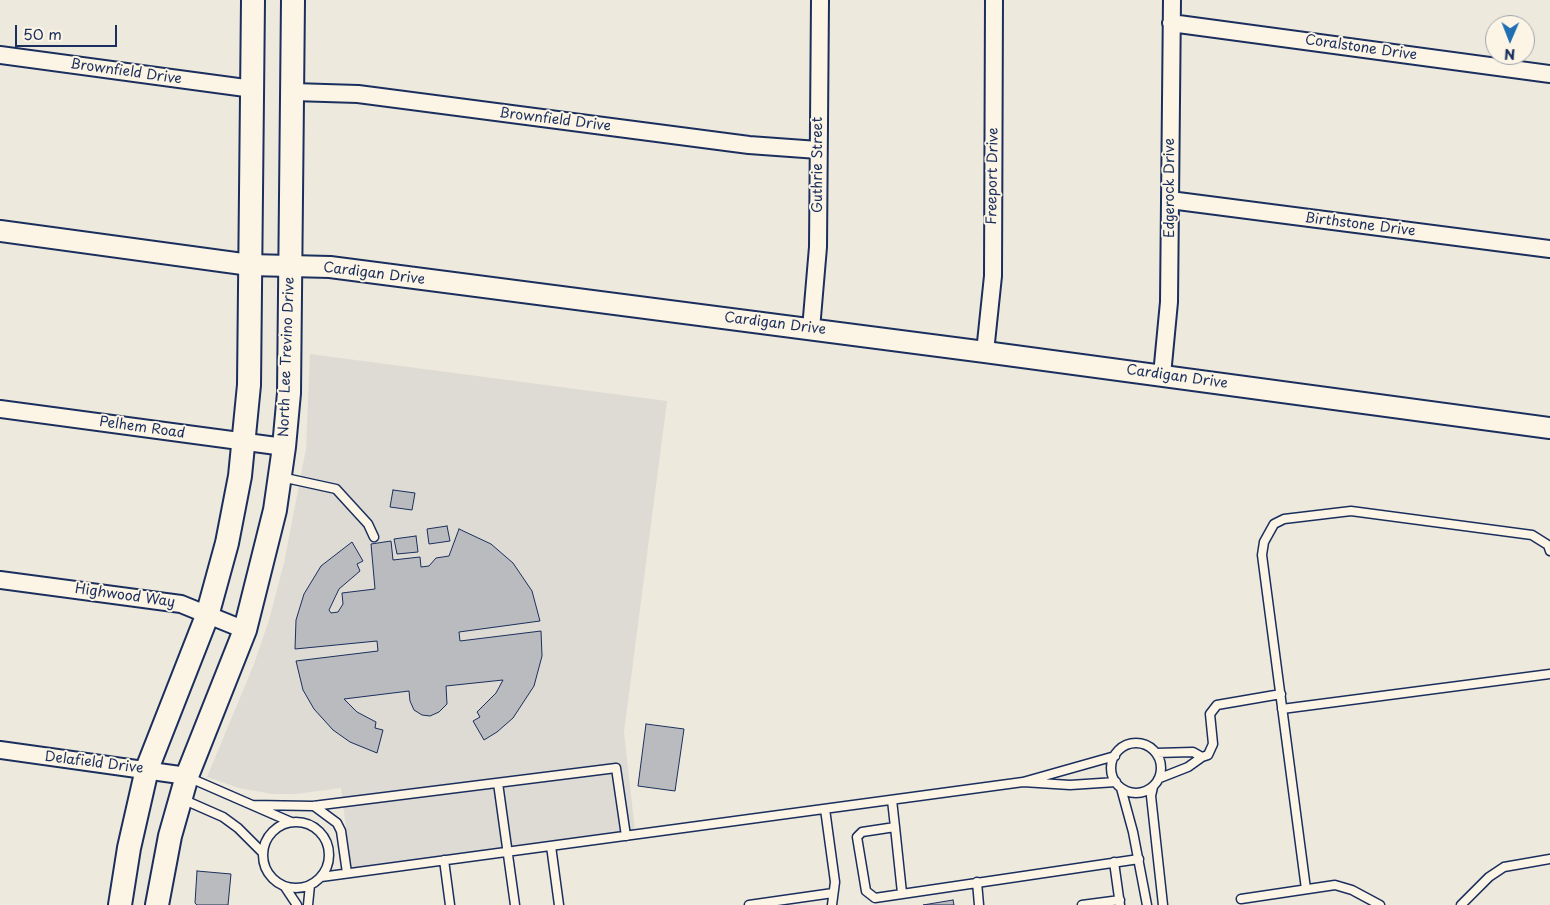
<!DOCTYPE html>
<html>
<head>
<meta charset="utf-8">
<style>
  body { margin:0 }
  #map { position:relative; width:1550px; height:905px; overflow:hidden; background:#eee9dd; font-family:"Playpen Sans",sans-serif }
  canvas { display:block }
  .north { position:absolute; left:1485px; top:15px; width:50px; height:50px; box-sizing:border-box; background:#fcf5e5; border:1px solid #a2a6af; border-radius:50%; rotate:181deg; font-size:14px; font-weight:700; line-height:20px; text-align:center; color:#1b2f5e }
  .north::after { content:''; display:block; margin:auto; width:18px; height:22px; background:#1f6fb2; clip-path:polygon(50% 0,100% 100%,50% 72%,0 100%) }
  .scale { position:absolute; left:15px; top:25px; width:102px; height:22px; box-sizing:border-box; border:2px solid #1b2f5e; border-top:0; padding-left:6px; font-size:15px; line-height:18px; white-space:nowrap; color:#1b2f5e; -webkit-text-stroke:4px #fcf5e5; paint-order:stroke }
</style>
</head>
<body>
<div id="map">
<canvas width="1550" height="905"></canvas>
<div class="north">N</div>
<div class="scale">50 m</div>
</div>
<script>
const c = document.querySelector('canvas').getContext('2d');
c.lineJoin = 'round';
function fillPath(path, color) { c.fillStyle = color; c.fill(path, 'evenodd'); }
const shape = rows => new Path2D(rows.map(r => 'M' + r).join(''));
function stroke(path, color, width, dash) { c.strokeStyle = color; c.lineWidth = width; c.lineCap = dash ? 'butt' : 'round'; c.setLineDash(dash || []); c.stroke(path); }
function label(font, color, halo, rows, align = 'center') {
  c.font = font + ' "Playpen Sans",sans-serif'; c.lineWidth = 4; c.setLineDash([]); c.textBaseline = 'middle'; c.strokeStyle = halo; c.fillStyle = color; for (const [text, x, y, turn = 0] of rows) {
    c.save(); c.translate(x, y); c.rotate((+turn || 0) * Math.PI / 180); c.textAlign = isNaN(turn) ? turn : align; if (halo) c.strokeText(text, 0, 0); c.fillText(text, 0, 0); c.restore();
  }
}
fillPath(shape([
  [310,354,667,401,624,732,635,831,351,868,341,788,296,794,272,794,239,788,207,777,254,664,269,620,284,563,306,449]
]), '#dedbd4');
const building = shape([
  [393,490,415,493,412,510,390,507,393,490],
  [447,526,450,541,429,544,427,529,447,526],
  [459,529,491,544,513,563,532,591,540,621,459,632,460,641,541,631,542,656,534,686,513,718,497,732,484,740,473,721,480,717,477,712,496,693,503,680,446,686,447,704,439,712,430,716,422,715,414,710,410,701,409,691,344,699,357,712,376,722,375,728,383,730,377,753,350,742,333,730,314,709,303,690,296,661,378,651,377,641,295,649,296,620,304,594,321,566,352,542,363,561,357,564,360,571,339,589,329,610,331,613,338,612,343,604,342,593,375,589,371,544,391,541,393,560,420,557,421,567,429,566,436,558,449,556,459,529],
  [416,536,418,552,397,554,394,539,416,536],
  [646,724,684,729,675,791,638,786,646,724],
  [197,871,231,874,228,905,197,905,195,903,197,871],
  [953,900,954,905,923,905,953,900]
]);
fillPath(building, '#babbbe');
stroke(building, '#1b2f5e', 1);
const service = shape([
  [281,477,336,489,368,524,374,537],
  [1282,709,1550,674],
  '1111 768a25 25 0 1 1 50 0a25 25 0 1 1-50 0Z',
  [1156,753,1193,752,1202,757,1188,767,1160,778],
  [1115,756,1023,782,1070,785,1116,782],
  [1202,757,1208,755,1213,744,1210,714,1217,705,1281,694],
  [190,778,291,822],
  [498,783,515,905],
  [1153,787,1151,796,1163,905],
  [1121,788,1133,832,1147,905],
  [182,799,223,817,238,828,262,852],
  [892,800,895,827,862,832,857,837,866,891,875,898,1139,859],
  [252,805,313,806,616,768,626,836],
  [314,806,337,823,341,831,347,873],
  [825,809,835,882,832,905],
  '263 855a33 33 0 1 1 66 0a33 33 0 1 1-66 0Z',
  [895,827,902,893],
  [551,846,559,905],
  [444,860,450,905],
  [1114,862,1120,905],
  [321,877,1023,782],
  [977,882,979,905],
  [285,887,297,905],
  [1306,889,1262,555,1264,542,1274,524,1284,519,1351,511,1532,535,1548,545,1550,551],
  [1241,899,1335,885,1352,890,1380,905],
  [308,905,310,885],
  [749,905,833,893],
  [1082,905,1120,900],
  [1461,905,1489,877,1504,867,1550,859]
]);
const minor = shape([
  [1171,23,1550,74],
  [0,55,253,89],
  [293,92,358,94,749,145,818,150],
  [1170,200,1550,249],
  [811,329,818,247,820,0],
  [985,352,993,276,994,0],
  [1162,375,1169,302,1172,0],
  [0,409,284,447],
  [0,580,181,604,245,630],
  [0,750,187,776]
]);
const tertiary = shape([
  [0,231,250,265,330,267,985,352,1550,428]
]);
const secondary = shape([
  [120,905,129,848,147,769,207,616,227,543,240,476,249,385,253,0],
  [157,905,170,836,187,776,245,630,275,510,284,447,289,393,293,0]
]);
stroke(service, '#1b2f5e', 11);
stroke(minor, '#1b2f5e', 20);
stroke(tertiary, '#1b2f5e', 24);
stroke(secondary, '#1b2f5e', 26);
stroke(service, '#fcf5e5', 8);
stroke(minor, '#fcf5e5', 16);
stroke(tertiary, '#fcf5e5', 20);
stroke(secondary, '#fcf5e5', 22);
label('14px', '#1b2f5e', '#fcf5e5', [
  ["Coralstone Drive",1361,48,8],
  ["Brownfield Drive",126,72,8],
  ["Brownfield Drive",555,120,7],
  ["Guthrie Street",818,165,-90],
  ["Freeport Drive",993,176,-89],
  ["Edgerock Drive",1170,188,-90],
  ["Birthstone Drive",1360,225,7],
  ["Cardigan Drive",374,274,7],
  ["Cardigan Drive",775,324,7],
  ["North Lee Trevino Drive",287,357,-88],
  ["Cardigan Drive",1177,377,8],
  ["Pelhem Road",142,428,8],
  ["Highwood Way",125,596,8],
  ["Delafield Drive",94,763,7]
]);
</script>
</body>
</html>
